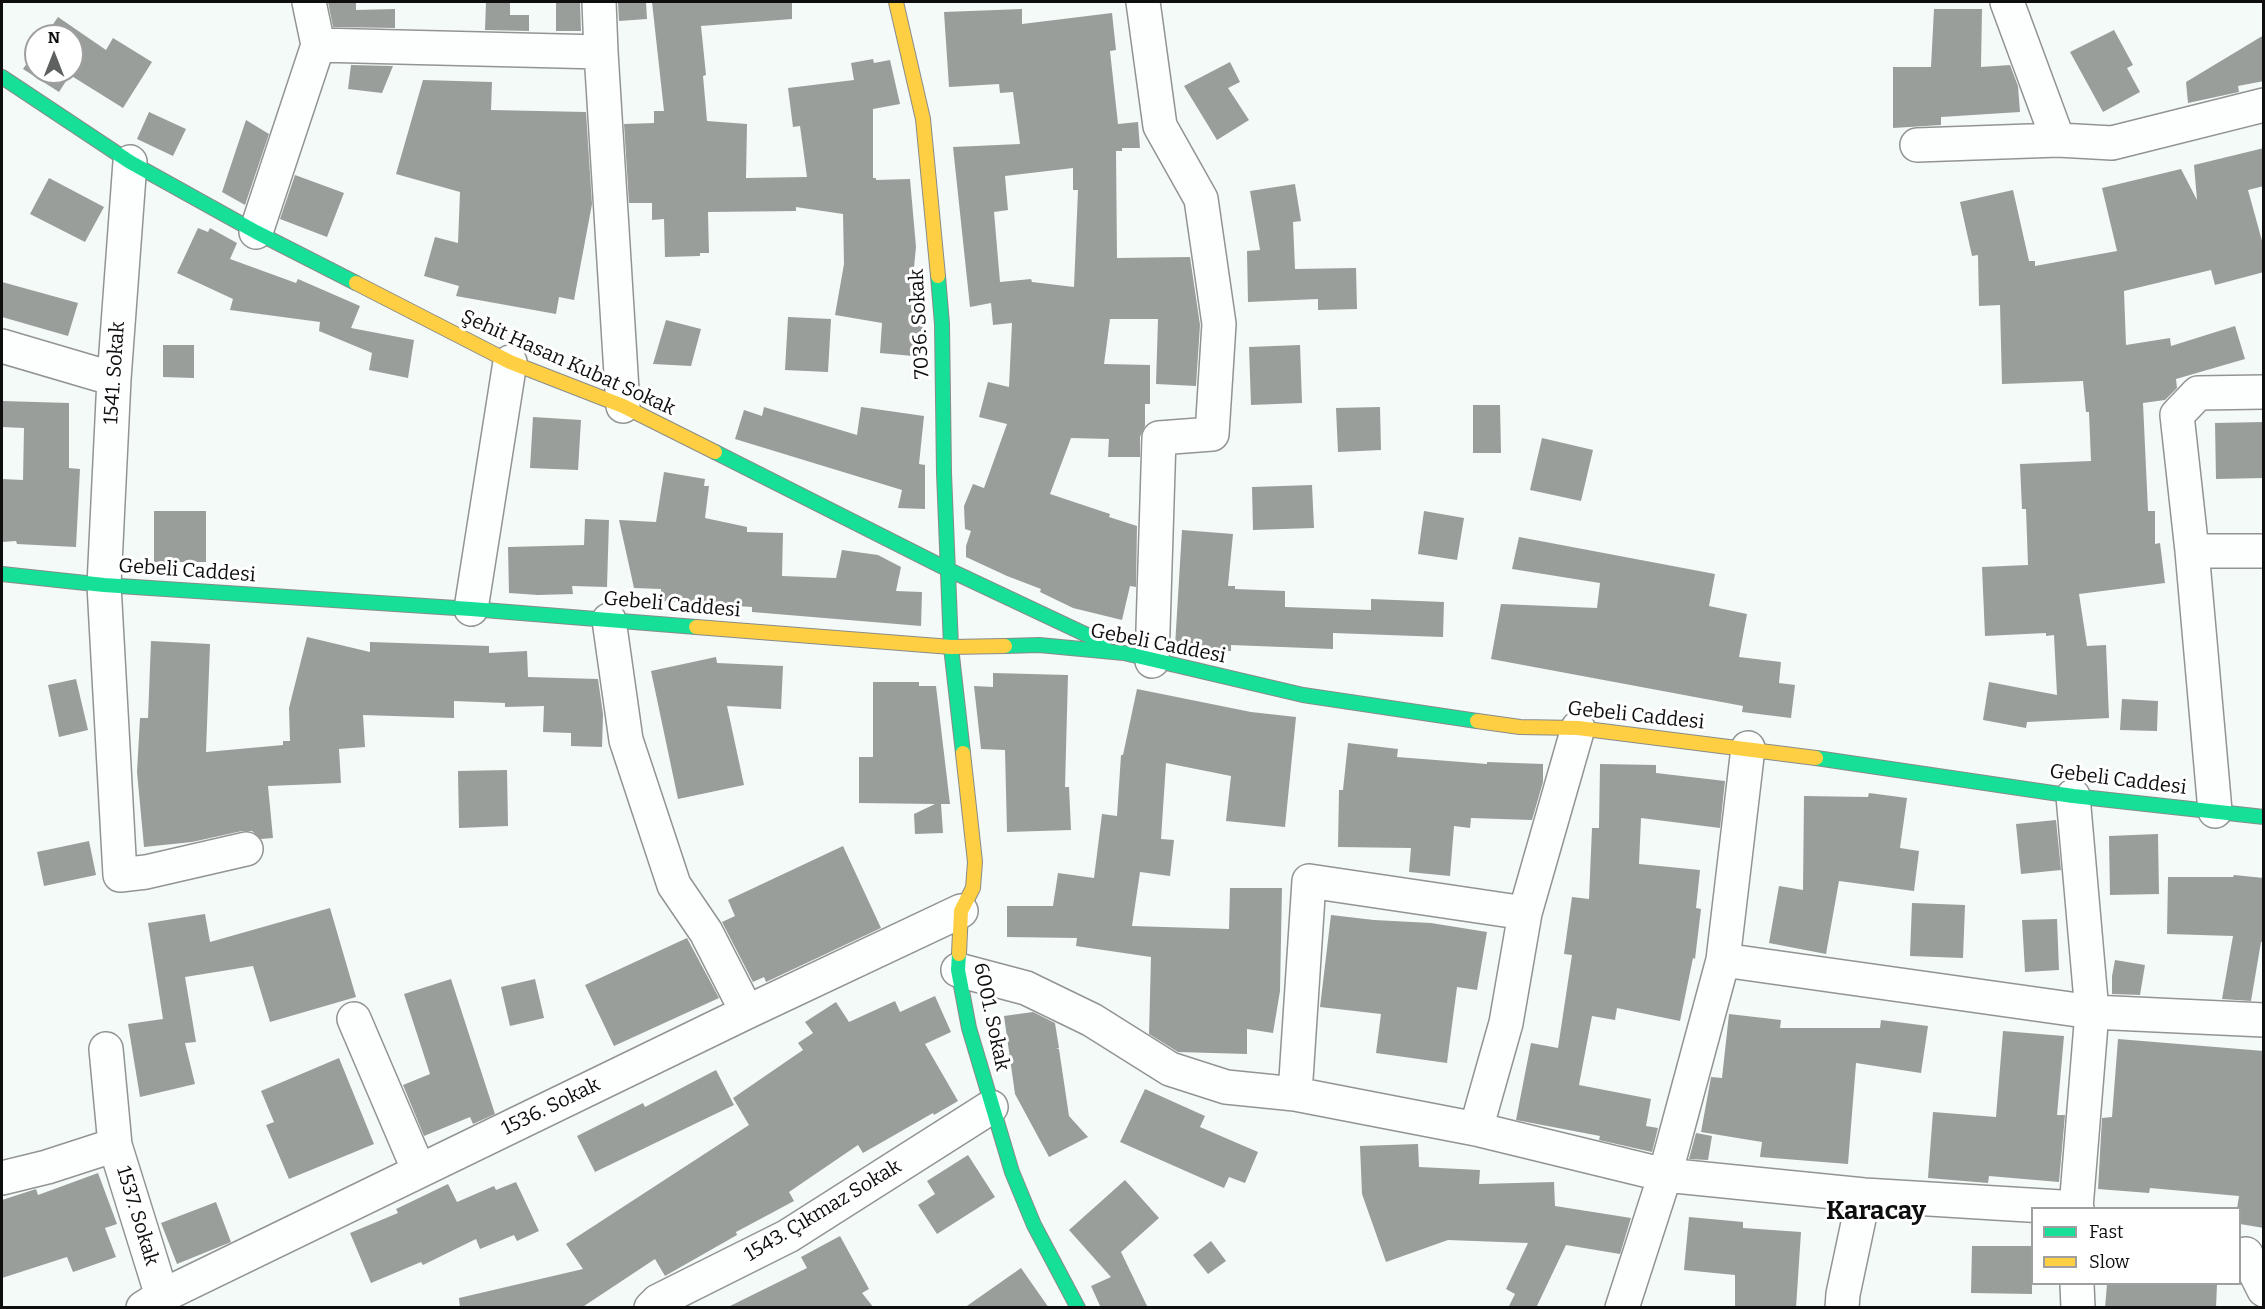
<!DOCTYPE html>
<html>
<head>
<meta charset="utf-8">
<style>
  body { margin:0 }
  #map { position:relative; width:2265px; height:1309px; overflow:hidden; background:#f4faf7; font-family:Bitter,serif }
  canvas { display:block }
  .frame { position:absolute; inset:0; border:3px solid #0e0e0e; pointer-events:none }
  .legend { position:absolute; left:2031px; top:1207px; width:210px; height:78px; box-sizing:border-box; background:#fff; border:2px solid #9f9f9f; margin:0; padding:8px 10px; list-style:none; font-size:18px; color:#0e0e0e }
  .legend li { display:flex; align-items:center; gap:12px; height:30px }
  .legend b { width:30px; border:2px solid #9f9f9f }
  .north { position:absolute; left:24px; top:24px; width:60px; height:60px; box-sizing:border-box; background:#fff; border:2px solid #9f9f9f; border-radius:50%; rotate:0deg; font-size:16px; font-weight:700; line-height:24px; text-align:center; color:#0e0e0e }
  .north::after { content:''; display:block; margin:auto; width:21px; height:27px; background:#5e6160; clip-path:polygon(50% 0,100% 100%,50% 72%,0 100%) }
</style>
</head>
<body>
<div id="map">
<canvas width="2265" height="1309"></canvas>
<div class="frame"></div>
<ul class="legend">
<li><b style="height:8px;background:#16e098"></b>Fast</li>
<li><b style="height:8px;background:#ffcf43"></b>Slow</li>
</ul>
<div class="north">N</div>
</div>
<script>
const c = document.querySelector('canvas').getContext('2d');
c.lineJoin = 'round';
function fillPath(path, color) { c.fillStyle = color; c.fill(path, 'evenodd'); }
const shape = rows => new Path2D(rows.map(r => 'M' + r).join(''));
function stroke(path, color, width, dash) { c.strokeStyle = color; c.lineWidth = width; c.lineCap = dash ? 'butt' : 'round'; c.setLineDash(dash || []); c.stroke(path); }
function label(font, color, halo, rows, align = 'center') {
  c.font = font + ' Bitter,serif'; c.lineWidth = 6; c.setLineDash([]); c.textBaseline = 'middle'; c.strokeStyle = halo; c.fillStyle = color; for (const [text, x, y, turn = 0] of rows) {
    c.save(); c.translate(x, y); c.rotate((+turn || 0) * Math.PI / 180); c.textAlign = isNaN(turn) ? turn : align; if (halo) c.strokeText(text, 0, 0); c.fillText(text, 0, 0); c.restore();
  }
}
fillPath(shape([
  [328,2,356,2,356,10,395,9,395,28,333,27],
  [486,2,510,2,510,15,529,15,529,31,485,30],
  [556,2,580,2,581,31,556,31],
  [618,2,646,2,647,19,619,21],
  [652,2,792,2,792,19,701,26,706,75,703,76,707,121,747,124,746,178,807,177,800,126,793,127,788,88,854,80,851,63,873,59,874,63,890,60,900,104,873,109,873,178,876,178,876,180,910,179,916,247,911,298,921,296,924,357,880,353,882,323,835,315,844,264,843,214,796,207,796,211,708,212,709,253,700,253,700,256,665,257,664,219,652,220,652,203,629,203,624,124,654,123,654,111,664,111],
  [1022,9,1022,24,1112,13,1116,50,1110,51,1118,124,1138,122,1140,148,1122,148,1122,151,1116,151,1117,258,1190,257,1200,325,1196,386,1156,384,1158,319,1110,319,1104,364,1150,365,1150,404,1145,404,1145,426,1140,437,1140,457,1108,457,1109,439,1071,438,1050,494,1110,514,1109,517,1137,526,1136,587,1130,586,1122,620,1073,608,1040,592,1041,589,1007,576,966,557,966,546,971,531,965,529,964,506,973,484,984,488,1007,424,979,417,988,382,1009,387,1012,323,993,325,991,303,970,307,953,147,1020,144,1013,92,1000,93,999,84,949,87,944,12],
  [1073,168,1073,190,1078,190,1074,287,1032,282,1031,279,1000,282,994,212,1008,210,1005,176],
  [1934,9,1982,9,1981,67,2010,65,2018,86,2020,112,1941,117,1941,125,1893,128,1893,67,1931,67],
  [58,17,106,50,113,38,152,62,123,108,70,75,59,92,23,69,36,50,36,72,72,72,72,36,45,36],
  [2114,30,2133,65,2127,68,2140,92,2103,112,2070,52],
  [2264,35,2264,81,2238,86,2239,92,2188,103,2186,82],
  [1230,62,1240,82,1228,88,1249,120,1217,140,1184,86],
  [351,65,393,66,382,93,348,89],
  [423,80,492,82,491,110,586,112,592,204,574,300,559,297,556,314,456,296,459,286,424,276,435,237,458,243,460,192,396,174],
  [149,112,186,129,173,156,137,139],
  [246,120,269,134,245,205,222,192],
  [2264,148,2264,186,2248,190,2264,248,2264,272,2215,285,2211,270,2124,291,2126,345,2170,338,2171,346,2235,326,2245,359,2176,379,2177,388,2165,400,2143,403,2148,511,2155,511,2155,544,2160,543,2165,583,2079,594,2087,646,2106,645,2109,718,2027,722,2026,728,1983,720,1989,682,2057,695,2054,635,2046,636,2046,633,1985,636,1982,567,2028,565,2026,509,2022,509,2020,464,2091,461,2089,412,2086,412,2083,381,2002,384,2000,305,1979,306,1978,255,1972,256,1960,202,2013,190,2029,261,2035,261,2035,266,2117,251,2102,188,2181,169,2197,200,2194,165],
  [295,175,344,193,327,237,280,219],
  [49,178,104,207,85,242,30,214],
  [1295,184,1301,221,1293,222,1295,269,1356,268,1357,309,1318,310,1318,299,1248,302,1247,251,1260,250,1250,191],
  [198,228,208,232,210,228,237,243,230,259,296,283,298,279,360,306,351,328,414,340,408,378,369,370,372,353,319,331,320,322,230,310,233,299,177,273],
  [2,282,78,303,68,336,2,317],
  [788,317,831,319,828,372,785,370],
  [666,320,701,329,691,366,653,364],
  [163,345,194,345,194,378,163,377],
  [1300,345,1302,403,1251,405,1249,347],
  [2,401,69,403,69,468,80,469,76,547,17,544,16,541,2,542,2,479,23,480,24,428,2,427],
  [1473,405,1500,405,1501,453,1473,453],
  [764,407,857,435,861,407,924,416,919,464,925,465,925,509,898,508,902,490,735,439,744,410,762,416],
  [1380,407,1381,450,1338,452,1336,408],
  [533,417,581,420,578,470,530,468],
  [2264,422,2264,478,2216,479,2215,423],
  [1542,438,1593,450,1581,501,1530,490],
  [664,472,705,479,704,486,709,486,705,518,747,527,747,532,783,533,782,576,836,578,842,550,878,555,901,567,896,591,922,592,921,626,752,612,752,607,661,601,661,589,634,588,619,520,656,522],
  [1312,485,1314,528,1253,530,1252,487],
  [154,511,206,511,206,562,154,562],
  [1424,511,1464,518,1457,560,1418,554],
  [585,519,609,520,607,587,572,586,573,594,538,595,509,593,508,547,584,545],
  [1182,530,1233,534,1228,586,1235,586,1235,589,1285,591,1285,607,1371,610,1371,599,1444,602,1443,637,1333,633,1333,649,1231,645,1231,651,1189,649,1175,646],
  [1519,537,1715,574,1709,606,1747,614,1739,657,1781,662,1779,683,1795,685,1791,718,1742,712,1743,706,1491,659,1501,604,1597,608,1600,583,1512,569],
  [307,637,370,652,370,642,489,646,489,653,527,651,528,677,598,679,603,714,602,747,571,746,571,733,543,732,544,706,505,707,505,703,454,701,454,718,363,715,365,747,339,749,341,783,268,786,273,838,261,839,252,831,242,831,192,842,144,847,137,772,140,718,148,718,151,641,210,644,206,752,283,745,283,741,290,741,289,708],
  [716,657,717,663,783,666,781,709,727,706,744,785,678,799,651,671],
  [993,673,1068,675,1065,787,1069,787,1071,830,1007,832,1005,750,981,749,974,686,993,687],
  [76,679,88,730,59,737,48,685],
  [873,682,919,682,919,686,936,686,950,804,941,804,943,833,915,834,914,814,935,804,859,803,859,757,873,757],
  [1137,689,1251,712,1296,717,1285,827,1226,821,1231,776,1166,763,1161,839,1174,840,1170,876,1140,872,1132,926,1229,929,1230,888,1282,888,1280,991,1273,1033,1247,1029,1247,1054,1178,1052,1149,1034,1151,957,1076,946,1077,938,1007,937,1007,906,1053,906,1058,873,1094,878,1102,814,1117,816,1121,755,1123,755],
  [2122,699,2158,701,2157,731,2120,730],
  [1348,743,1398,749,1397,757,1487,764,1487,762,1543,764,1543,782,1532,820,1471,818,1470,828,1454,826,1450,876,1409,872,1411,848,1338,847,1339,790,1343,790],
  [1600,764,1656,765,1656,773,1725,781,1720,828,1641,818,1639,864,1700,870,1696,908,1701,909,1695,959,1693,958,1680,1021,1617,1008,1615,1020,1592,1016,1579,1085,1651,1099,1646,1126,1658,1128,1652,1152,1599,1140,1600,1136,1516,1120,1531,1043,1558,1048,1572,955,1564,954,1572,897,1589,899,1592,828,1599,828],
  [507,770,508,826,459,828,458,771],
  [1869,793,1907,798,1900,848,1919,851,1914,891,1839,881,1826,954,1769,943,1779,886,1803,890,1804,796,1868,797],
  [2056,820,2061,870,2021,874,2016,824],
  [2158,834,2159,894,2110,895,2109,836],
  [89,841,96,875,44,886,37,852],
  [843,846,881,928,766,982,764,977,753,982,722,922,735,916,728,900],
  [2234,875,2264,878,2264,942,2261,942,2251,1001,2222,999,2233,936,2167,934,2168,877,2233,877],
  [1912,903,1965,905,1963,958,1910,956],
  [330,908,356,997,270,1022,253,966,185,977,196,1042,185,1043,195,1084,140,1097,128,1024,163,1019,148,923,205,914,210,942],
  [1331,915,1374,920,1431,923,1487,932,1477,990,1457,987,1447,1063,1376,1053,1381,1014,1320,1007],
  [2057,919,2059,970,2025,972,2022,920],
  [687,938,719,998,614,1046,585,985],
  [2115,960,2145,965,2140,995,2112,994,2112,976],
  [451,979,495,1114,473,1124,470,1117,424,1136,403,1085,430,1074,404,994],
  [535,979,544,1018,510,1026,501,987],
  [935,996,951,1032,925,1044,958,1101,934,1115,933,1113,863,1153,858,1145,789,1192,794,1201,736,1232,737,1235,665,1276,655,1259,581,1308,460,1308,459,1298,583,1269,566,1244,749,1125,733,1098,803,1050,798,1043,813,1033,805,1022,836,1002,849,1022,895,1001,900,1012],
  [1033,1012,1055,1023,1059,1048,1056,1048,1059,1049,1069,1116,1088,1137,1049,1157,1015,1094,1004,1016],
  [1729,1014,1781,1020,1780,1028,1880,1028,1881,1020,1928,1026,1921,1073,1856,1063,1848,1164,1760,1157,1762,1142,1701,1132,1711,1077,1722,1078],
  [2003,1031,2064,1036,2057,1115,2065,1115,2059,1182,1989,1176,1988,1183,1928,1178,1933,1112,1996,1117],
  [2118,1039,2264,1051,2264,1228,2240,1224,2240,1209,2237,1209,2239,1196,2150,1188,2149,1193,2098,1189,2102,1118,2112,1117],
  [339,1058,374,1144,289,1179,266,1125,274,1122,261,1091],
  [716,1070,734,1105,595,1172,577,1136,643,1103,645,1107],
  [1145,1089,1205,1116,1200,1127,1258,1152,1245,1183,1229,1177,1224,1188,1120,1142],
  [1696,1133,1712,1136,1708,1160,1689,1159],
  [1418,1144,1419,1167,1480,1170,1479,1184,1554,1182,1555,1206,1631,1218,1620,1254,1566,1245,1536,1308,1508,1308,1515,1294,1506,1289,1528,1243,1448,1240,1386,1262,1362,1194,1360,1146],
  [968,1155,995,1197,937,1234,918,1205,935,1194,927,1181],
  [98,1173,117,1224,105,1228,116,1257,73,1272,67,1257,2,1278,2,1200,36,1189,38,1195],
  [1125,1180,1159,1218,1121,1252,1148,1308,1101,1308,1091,1286,1111,1277,1069,1230],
  [516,1182,539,1231,517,1241,514,1235,480,1249,476,1239,423,1265,421,1262,371,1283,350,1233,398,1213,396,1209,448,1184,457,1202,494,1186,496,1190],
  [216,1202,231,1242,177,1264,161,1223],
  [1689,1217,1743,1222,1743,1228,1801,1232,1796,1308,1735,1308,1735,1275,1684,1270],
  [840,1236,869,1289,862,1293,874,1308,726,1308,807,1268,801,1257],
  [1211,1241,1226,1261,1208,1274,1193,1255],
  [1972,1246,2032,1246,2032,1294,1971,1293],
  [1021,1268,1049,1308,964,1308],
  [2107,1284,2217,1284,2216,1308,2105,1308]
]), '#999e9b');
const street = shape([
  [599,2,601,52,623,406],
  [1143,2,1160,126,1201,199,1219,324,1212,434,1159,438,1152,661],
  [2007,2,2058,140,2112,143,2264,105],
  [318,45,601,52],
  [1917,145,2058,140],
  [130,162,114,379,104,585,120,875,146,872,246,849],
  [256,232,318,45,309,2],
  [2,346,114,379],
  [2192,551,2177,415,2198,393,2264,392],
  [471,609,510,362],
  [609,620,626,740,674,885,706,932,747,1012],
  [2073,796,2092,1012,2076,1208],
  [2215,811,2192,551,2264,551],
  [1723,960,2092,1012,2264,1020],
  [958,970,1026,988,1092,1020,1170,1069,1226,1087,1295,1094,1476,1129,1665,1175,1864,1195,2077,1208],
  [354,1019,419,1171],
  [106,1049,115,1145],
  [1295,1094,1309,881,1525,913],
  [1476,1129,1506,1023,1525,913,1578,728],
  [2,1178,47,1167,115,1145,162,1296],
  [2246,1254,2264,1290],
  [2077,1284,2078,1308],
  [143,1308,162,1296,747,1012,961,911],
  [651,1308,658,1301,788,1236,991,1107],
  [1622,1308,1665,1175,1723,960,1748,748],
  [1842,1308,1843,1294,1864,1195]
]);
const fast = shape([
  [2,77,130,162,256,232,356,283],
  [938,276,942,324,944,473,951,647,963,753],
  [715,452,947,569,1104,643],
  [2,574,104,585,471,609,696,627],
  [1005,646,1039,645,1124,653,1303,695,1477,721],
  [1816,758,2073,796,2264,817],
  [959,954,958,970,969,1028,1012,1172,1034,1225,1078,1308]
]);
const slow = shape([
  [896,2,923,119,938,276],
  [356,283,510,362,623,406,715,452],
  [696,627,951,647,1005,646],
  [1477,721,1520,727,1578,728,1816,758],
  [959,954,961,911,973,888,975,862,963,753]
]);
stroke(street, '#929493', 36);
stroke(fast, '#888b8a', 16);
stroke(slow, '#888b8a', 16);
stroke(street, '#fdfefe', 33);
stroke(fast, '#16e098', 14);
stroke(slow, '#ffcf43', 14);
label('20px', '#0e0e0e', '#fff', [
  ["7036. Sokak",920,324,-93],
  ["Şehit Hasan Kubat Sokak",568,363,24],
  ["1541. Sokak",115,373,-86],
  ["Gebeli Caddesi",187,571,4],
  ["Gebeli Caddesi",672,605,5],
  ["Gebeli Caddesi",1158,644,11],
  ["Gebeli Caddesi",1636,716,6],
  ["Gebeli Caddesi",2118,780,7],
  ["6001. Sokak",991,1017,78],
  ["1536. Sokak",551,1107,-26],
  ["1543. Çıkmaz Sokak",823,1211,-31],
  ["1537. Sokak",137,1216,73]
]);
label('bold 26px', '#0e0e0e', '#fff', [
  ["Karacay",1876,1212]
]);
</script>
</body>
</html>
